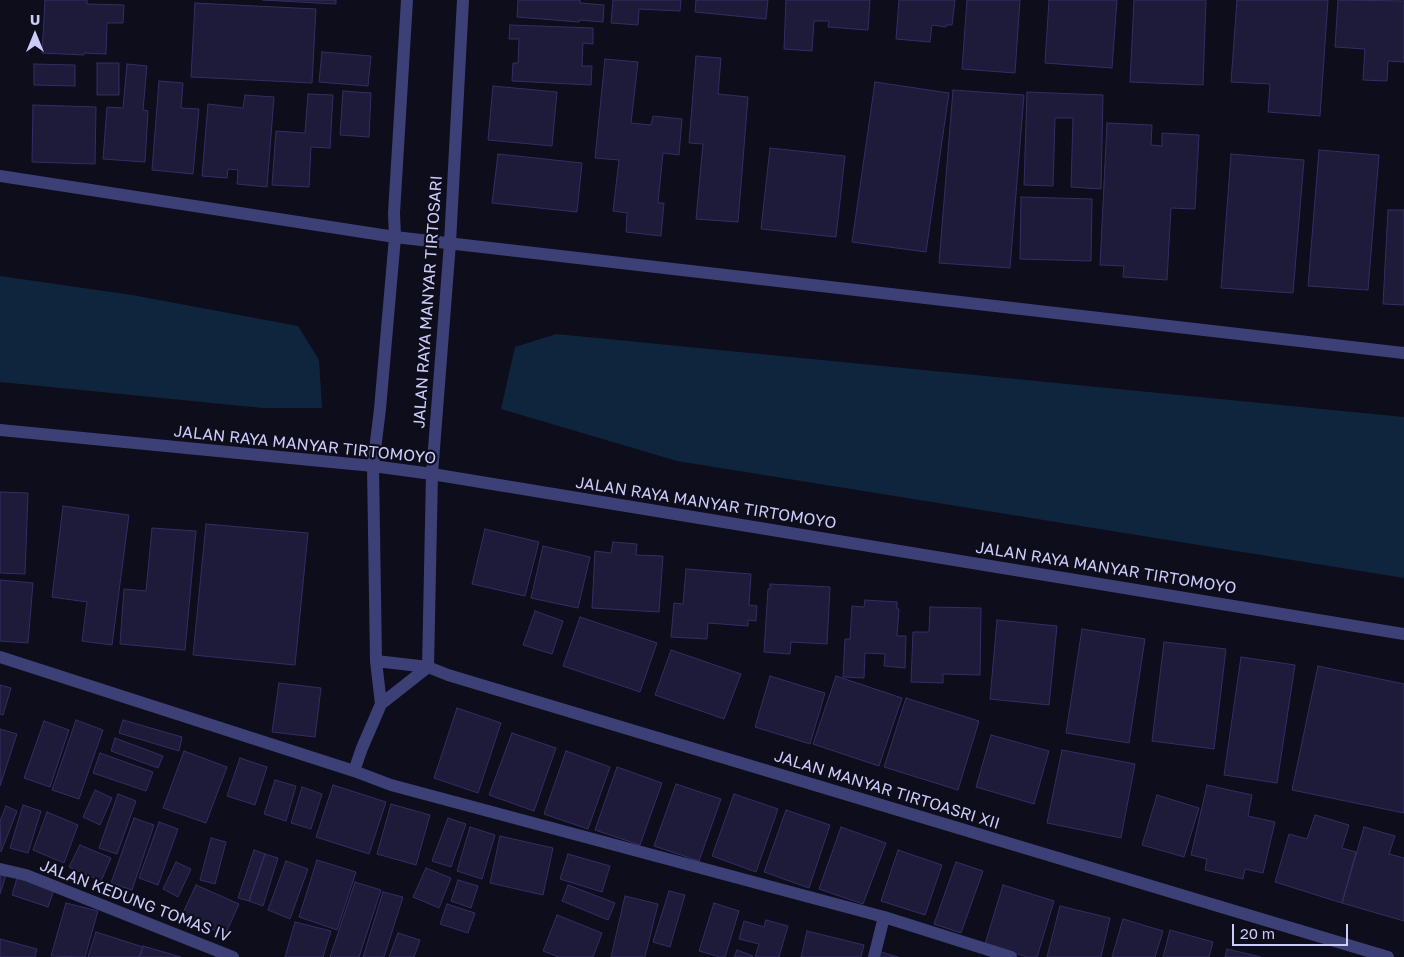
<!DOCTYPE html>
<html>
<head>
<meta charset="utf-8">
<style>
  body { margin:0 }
  #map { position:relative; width:1404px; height:957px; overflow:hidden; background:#0e0d1b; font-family:"Golos Text",sans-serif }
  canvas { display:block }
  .north { position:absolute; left:10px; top:10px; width:50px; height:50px; -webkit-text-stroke:4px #0e0d1b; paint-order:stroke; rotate:0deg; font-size:14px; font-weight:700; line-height:20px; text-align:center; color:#cccbfa }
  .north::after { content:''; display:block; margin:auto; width:18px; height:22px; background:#cccbfa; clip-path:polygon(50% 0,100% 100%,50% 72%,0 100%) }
  .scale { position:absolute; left:1232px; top:924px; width:116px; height:22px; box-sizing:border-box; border:2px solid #cccbfa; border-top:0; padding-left:6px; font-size:15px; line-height:18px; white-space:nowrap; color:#cccbfa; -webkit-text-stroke:4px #0e0d1b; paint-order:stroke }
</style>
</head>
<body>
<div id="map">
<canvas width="1404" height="957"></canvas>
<div class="north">U</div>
<div class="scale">20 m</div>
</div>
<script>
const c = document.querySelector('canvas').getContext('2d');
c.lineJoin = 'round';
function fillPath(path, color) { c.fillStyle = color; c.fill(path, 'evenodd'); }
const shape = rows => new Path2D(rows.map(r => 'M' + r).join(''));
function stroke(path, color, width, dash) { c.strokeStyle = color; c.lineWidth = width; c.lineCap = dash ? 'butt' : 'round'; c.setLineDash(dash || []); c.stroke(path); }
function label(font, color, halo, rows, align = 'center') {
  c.font = font + ' "Golos Text",sans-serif'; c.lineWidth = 4.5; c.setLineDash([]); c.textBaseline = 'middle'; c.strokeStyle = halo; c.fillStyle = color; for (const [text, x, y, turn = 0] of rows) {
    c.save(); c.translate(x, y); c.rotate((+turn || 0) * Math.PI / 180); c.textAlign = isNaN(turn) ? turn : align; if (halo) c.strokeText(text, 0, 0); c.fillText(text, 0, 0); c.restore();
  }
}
fillPath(shape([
  [0,276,132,295,298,326,319,360,322,408,263,408,0,382],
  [556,334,1404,417,1404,578,677,461,501,409,515,347]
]), '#0f253d');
const building = shape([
  [45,0,87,0,87,4,124,5,123,23,107,23,106,54,84,53,84,55,42,53,45,0],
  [263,0,336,0,336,4,263,0],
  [518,0,580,0,580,3,604,5,603,22,579,20,579,22,517,17,518,0],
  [613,0,681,0,680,11,639,9,638,25,611,23,613,0],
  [696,0,768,0,766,19,695,12,696,0],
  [786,0,870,0,868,30,828,27,829,21,814,21,812,51,784,49,786,0],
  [899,0,955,0,952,25,946,25,946,27,932,25,930,42,896,39,899,0],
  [967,0,1020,0,1015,73,962,69,967,0],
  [1049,0,1117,0,1112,68,1045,63,1049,0],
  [1134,0,1206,0,1203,85,1130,82,1134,0],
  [1237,0,1328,0,1320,116,1268,112,1270,84,1231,82,1237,0],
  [1338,0,1404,1,1404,62,1388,61,1387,81,1363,80,1365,49,1335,47,1338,0],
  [195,3,316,9,312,83,191,77,195,3],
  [510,25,593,28,593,44,583,43,582,66,592,66,591,85,512,81,513,63,518,63,519,39,509,39,510,25],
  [322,52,371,56,368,86,319,82,322,52],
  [696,56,721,58,718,94,748,97,738,222,696,219,703,144,689,143,696,56],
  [605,59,638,62,631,123,651,125,653,116,682,119,679,155,663,153,658,203,664,203,661,236,626,232,627,213,613,211,619,160,595,158,605,59],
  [97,63,119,63,119,95,97,95,97,63],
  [34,64,75,65,75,86,34,85,34,64],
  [127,64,147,66,143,110,148,111,145,162,103,159,107,107,123,108,127,64],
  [159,81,183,83,181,108,199,109,193,174,152,170,159,81],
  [875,82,949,93,926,252,852,242,875,82],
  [493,86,557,92,552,146,488,140,493,86],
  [953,90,1024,95,1010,268,939,263,953,90],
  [343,91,371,93,369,137,340,135,343,91],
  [1027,92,1103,95,1101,189,1071,187,1073,118,1055,118,1053,186,1024,185,1027,92],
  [308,94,333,95,330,148,311,147,309,187,272,185,276,131,305,133,308,94],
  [245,95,274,97,267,187,237,184,238,170,228,169,227,178,202,176,208,104,243,108,245,95],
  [33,105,96,107,95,164,32,162,33,105],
  [1107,123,1152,125,1151,145,1162,146,1162,133,1199,135,1195,209,1171,208,1167,280,1123,277,1124,266,1100,265,1107,123],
  [770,148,845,156,836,237,761,229,770,148],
  [1319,150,1379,155,1368,290,1308,286,1319,150],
  [498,154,582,163,577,212,492,203,498,154],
  [1231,154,1304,160,1293,293,1221,288,1231,154],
  [1021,197,1092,199,1091,261,1020,259,1021,197],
  [1388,210,1404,210,1404,305,1383,304,1388,210],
  [0,492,28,493,25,574,0,573,0,492],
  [63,506,129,515,112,645,82,641,87,602,52,597,63,506],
  [206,524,308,533,295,665,193,655,206,524],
  [152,528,196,531,185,650,120,644,124,589,146,591,152,528],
  [485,529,539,542,525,596,472,584,485,529],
  [613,542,637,544,636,555,663,556,659,612,592,608,595,551,611,553,613,542],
  [543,546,590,557,578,608,531,598,543,546],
  [686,569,751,574,749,605,757,606,756,621,748,620,748,626,708,623,707,639,671,637,674,603,683,604,686,569],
  [0,580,33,583,28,643,0,641,0,580],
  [770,584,830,587,827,644,791,642,790,654,764,652,768,589,770,589,770,584],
  [865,600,897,602,897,609,899,609,897,636,906,636,905,668,884,666,885,654,865,653,864,678,843,677,845,639,850,639,852,606,864,607,865,600],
  [930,607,981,608,980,675,943,674,943,683,911,682,913,632,929,632,930,607],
  [535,611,563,621,552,654,523,645,535,611],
  [580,617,657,643,640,692,563,666,580,617],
  [997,620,1057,626,1049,705,990,699,997,620],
  [1082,629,1145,639,1129,743,1066,733,1082,629],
  [1164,642,1226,649,1214,749,1152,741,1164,642],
  [671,650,741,674,724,719,655,695,671,650],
  [1241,657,1295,665,1277,783,1224,775,1241,657],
  [1318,666,1404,684,1404,813,1292,790,1318,666],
  [770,676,825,693,810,744,755,727,770,676],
  [836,676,902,698,879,766,813,744,836,676],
  [279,683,321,688,315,737,272,732,279,683],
  [0,685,11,688,3,715,0,714,0,685],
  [906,698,979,721,958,790,884,767,906,698],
  [457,708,501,723,478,793,434,778,457,708],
  [76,720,103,730,79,799,52,790,76,720],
  [123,720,182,737,179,751,119,733,123,720],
  [44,721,69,730,50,787,24,778,44,721],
  [0,729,17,734,0,786,0,729],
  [512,733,556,748,534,811,489,795,512,733],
  [991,735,1049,751,1034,804,976,787,991,735],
  [115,738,163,756,158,768,111,751,115,738],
  [1062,750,1135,764,1121,838,1047,823,1062,750],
  [184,751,227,767,206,823,163,808,184,751],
  [566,751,610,767,588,829,544,814,566,751],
  [100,753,153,772,146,791,93,773,100,753],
  [240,758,267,767,255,805,227,796,240,758],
  [617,767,662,783,640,845,595,830,617,767],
  [275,780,296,786,286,821,264,814,275,780],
  [676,784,721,799,699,861,654,846,676,784],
  [333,785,386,802,369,854,316,837,333,785],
  [1207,785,1252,795,1248,816,1275,822,1263,873,1245,869,1243,879,1205,870,1207,859,1191,855,1207,785],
  [302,787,322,794,311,829,291,823,302,787],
  [95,790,112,798,100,825,83,817,95,790],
  [118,794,136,801,117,854,99,848,118,794],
  [734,794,778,809,756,872,712,856,734,794],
  [1157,795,1199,808,1184,857,1142,845,1157,795],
  [391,804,430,815,416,865,377,854,391,804],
  [23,805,41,811,28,853,10,848,23,805],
  [6,806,17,811,1,852,0,821,6,806],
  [786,810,830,825,809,888,764,872,786,810],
  [47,812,78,825,64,863,33,850,47,812],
  [1315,815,1349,825,1342,848,1356,852,1342,903,1275,882,1289,834,1307,839,1315,815],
  [134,818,154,825,132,890,111,883,134,818],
  [448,818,466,824,451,867,432,861,448,818],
  [159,822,178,829,158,885,139,878,159,822],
  [470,827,495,835,482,879,457,871,470,827],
  [841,827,886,843,863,904,819,889,841,827],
  [1364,827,1395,836,1389,854,1404,858,1404,921,1342,903,1364,827],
  [500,836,553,848,543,895,490,883,500,836],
  [211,838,226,842,215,884,200,880,211,838],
  [80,845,111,858,101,881,69,867,80,845],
  [254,850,265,854,249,901,238,898,254,850],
  [898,850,942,865,925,915,881,901,898,850],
  [265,854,278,858,263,906,249,901,265,854],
  [568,854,610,866,602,892,560,879,568,854],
  [317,860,356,872,337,930,299,917,317,860],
  [286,861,308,869,290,919,268,910,286,861],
  [176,862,191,869,178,897,163,889,176,862],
  [956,862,983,871,961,933,934,924,956,862],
  [426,868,451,878,439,908,413,897,426,868],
  [0,873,6,875,0,894,0,873],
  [17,878,54,890,48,907,12,895,17,878],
  [458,880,478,886,471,908,451,901,458,880],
  [355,882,381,890,359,957,330,957,355,882],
  [196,885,239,904,225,935,182,915,196,885],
  [568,885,615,903,608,920,562,901,568,885],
  [1003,885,1054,901,1037,957,1027,957,985,944,1003,885],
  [669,891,685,895,670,947,653,942,669,891],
  [383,892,403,897,384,957,363,957,383,892],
  [625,896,658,904,645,957,611,957,625,896],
  [66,903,98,911,85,957,51,956,66,903],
  [714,903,739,911,725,957,720,957,699,951,714,903],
  [447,904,475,913,468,933,440,924,447,904],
  [1060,906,1110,918,1101,957,1047,957,1060,906],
  [557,915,602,933,593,957,559,957,543,951,557,915],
  [1123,919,1163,931,1155,957,1112,957,1123,919],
  [766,920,788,926,779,957,755,957,759,944,739,939,744,921,764,927,766,920],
  [295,922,331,931,323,957,285,957,295,922],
  [1170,930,1213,942,1209,957,1163,957,1170,930],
  [807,931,864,945,861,957,801,957,807,931],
  [96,932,143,947,139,957,88,957,96,932],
  [398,933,420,940,414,957,389,957,398,933],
  [0,939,37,949,35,957,0,957,0,939],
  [143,946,181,957,140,957,143,946],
  [1227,949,1261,957,1225,957,1227,949],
  [737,950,753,956,752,957,734,957,737,950],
  [878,951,898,957,876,957,878,951]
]);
fillPath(building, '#1e1a3a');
stroke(building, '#332e64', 1);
stroke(shape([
  [0,176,395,237,1404,353],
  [0,430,373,466,432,474,1404,634],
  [0,657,354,771,391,785,884,917,1011,957],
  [376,661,428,667,448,675,1388,957],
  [381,704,376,661,373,466,380,409,395,237,394,213,407,0],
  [354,771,362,748,381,704,428,667,432,474,450,243,463,0],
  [0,869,26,875,233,957],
  [874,957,884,917]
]), '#3c4076', 12);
label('16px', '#cccbfa', '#0e0d1b', [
  ["JALAN RAYA MANYAR TIRTOSARI",428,302,-86],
  ["JALAN RAYA MANYAR TIRTOMOYO",305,445,6],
  ["JALAN RAYA MANYAR TIRTOMOYO",706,503,9],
  ["JALAN RAYA MANYAR TIRTOMOYO",1106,568,9],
  ["JALAN MANYAR TIRTOASRI XII",887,790,17],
  ["JALAN KEDUNG TOMAS IV",135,901,21]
]);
</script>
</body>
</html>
